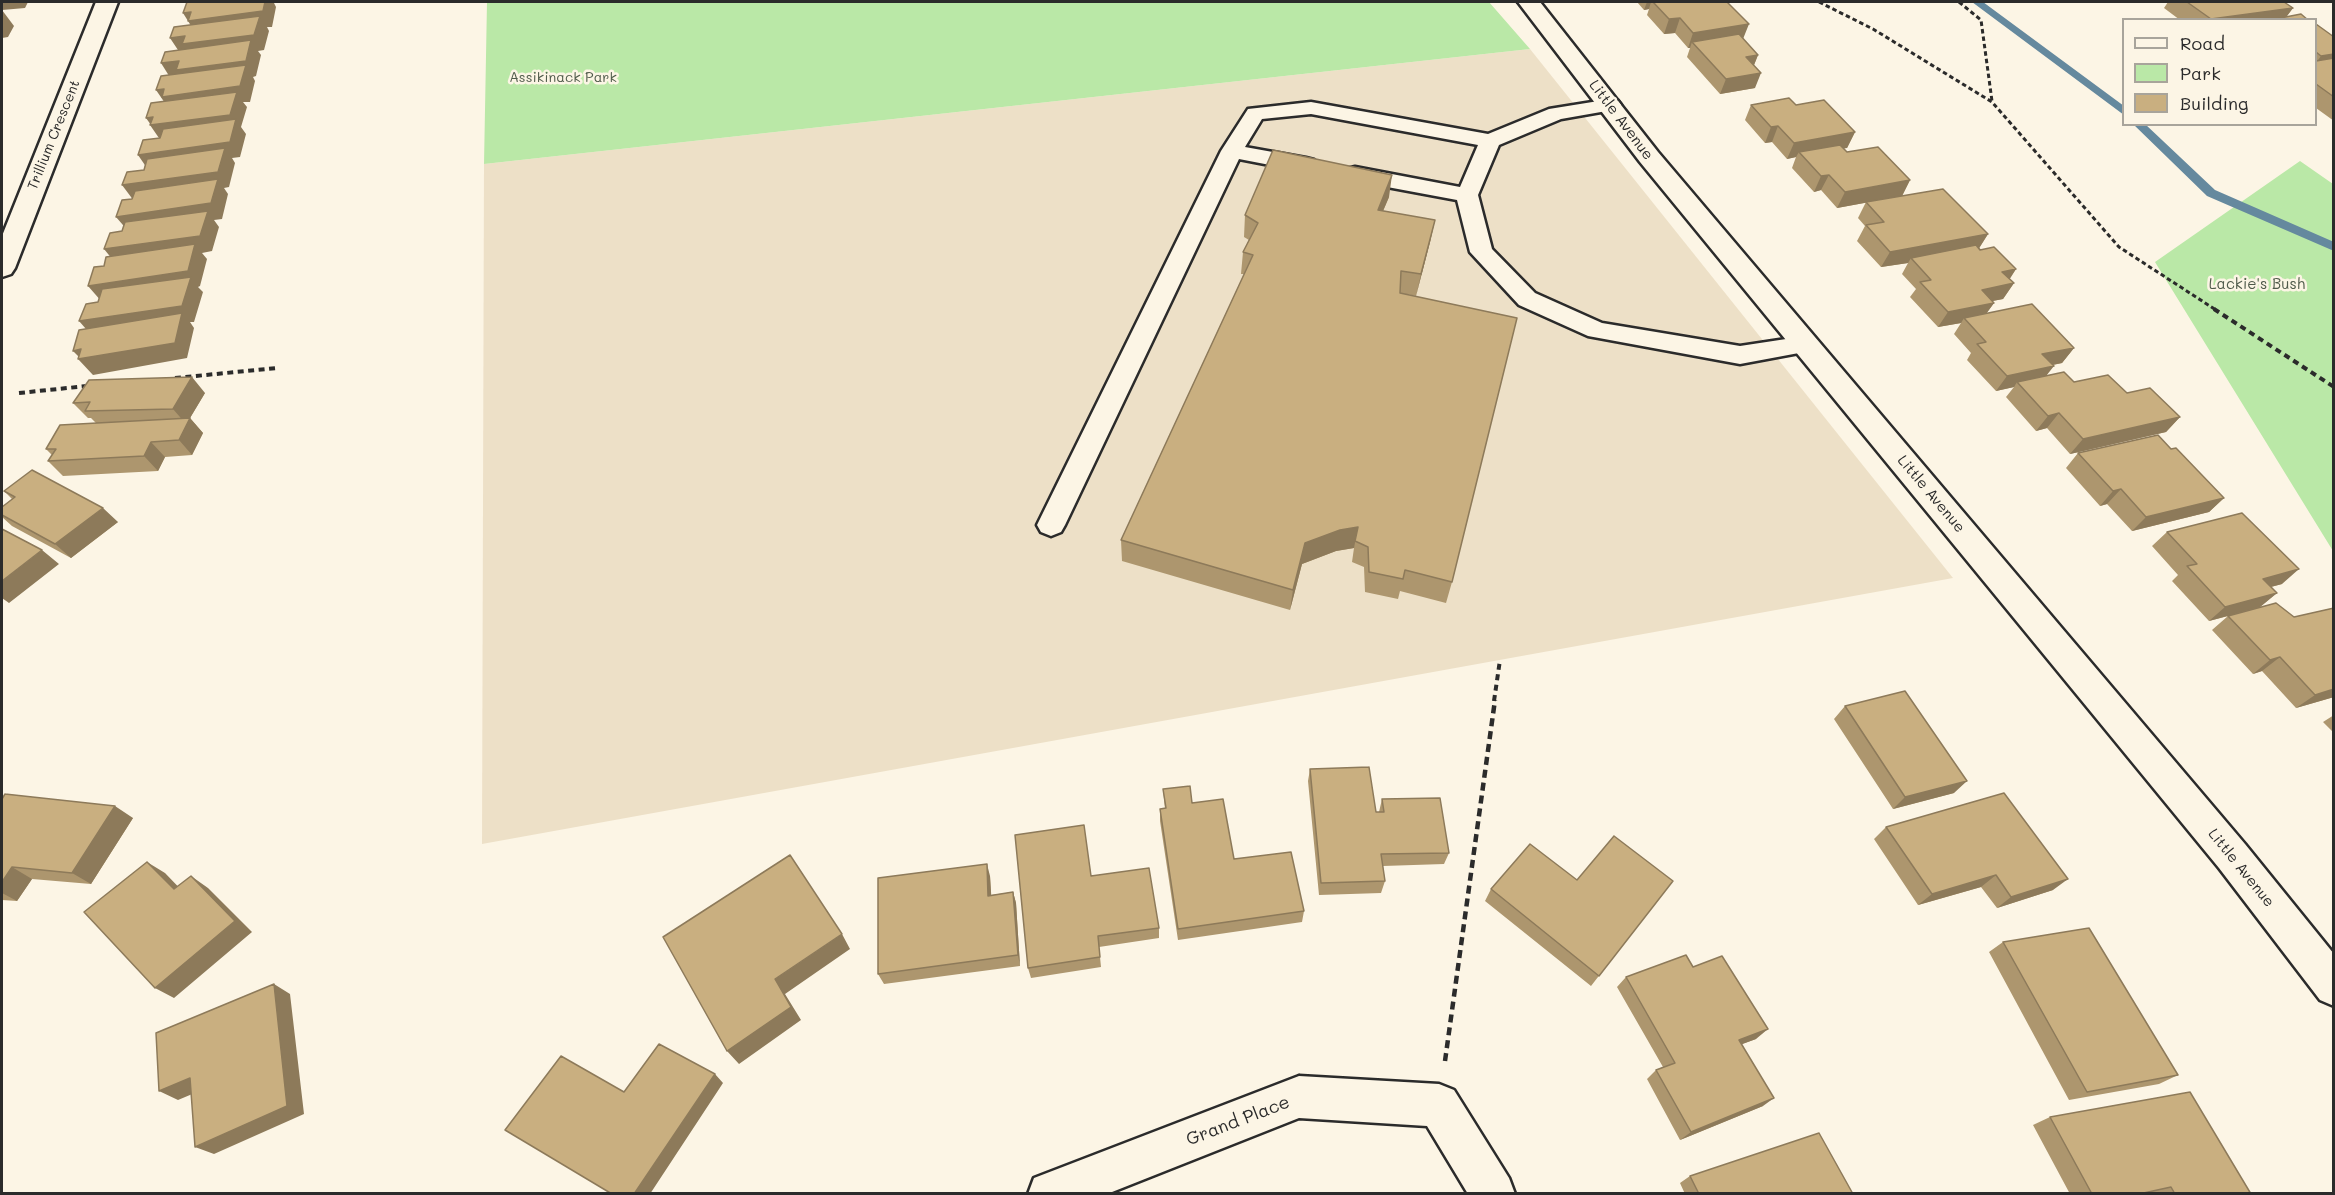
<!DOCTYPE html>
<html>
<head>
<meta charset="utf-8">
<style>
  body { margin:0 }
  #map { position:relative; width:2335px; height:1195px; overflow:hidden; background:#fcf5e5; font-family:Mali,sans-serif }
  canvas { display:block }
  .frame { position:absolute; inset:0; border:3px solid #2b2b2b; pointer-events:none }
  .legend { position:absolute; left:2122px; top:18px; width:195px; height:108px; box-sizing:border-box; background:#fcf5e5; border:2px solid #a8a49b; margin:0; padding:8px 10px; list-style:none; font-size:18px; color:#2b2b2b }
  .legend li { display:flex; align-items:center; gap:12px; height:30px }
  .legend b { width:30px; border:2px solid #a8a49b }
</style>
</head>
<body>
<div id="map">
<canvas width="2335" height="1195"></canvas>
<div class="frame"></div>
<ul class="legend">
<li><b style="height:8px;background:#fcf5e5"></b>Road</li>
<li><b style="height:16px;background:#bae8a7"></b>Park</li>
<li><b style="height:16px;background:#c9af80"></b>Building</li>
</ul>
</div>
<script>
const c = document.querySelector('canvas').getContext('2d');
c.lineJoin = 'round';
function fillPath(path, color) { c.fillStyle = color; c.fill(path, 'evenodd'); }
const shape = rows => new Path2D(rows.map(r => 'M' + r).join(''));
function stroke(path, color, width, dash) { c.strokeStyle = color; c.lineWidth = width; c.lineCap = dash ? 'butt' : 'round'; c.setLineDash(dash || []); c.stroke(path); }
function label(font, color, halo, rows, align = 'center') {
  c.font = font + ' Mali,sans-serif'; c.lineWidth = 5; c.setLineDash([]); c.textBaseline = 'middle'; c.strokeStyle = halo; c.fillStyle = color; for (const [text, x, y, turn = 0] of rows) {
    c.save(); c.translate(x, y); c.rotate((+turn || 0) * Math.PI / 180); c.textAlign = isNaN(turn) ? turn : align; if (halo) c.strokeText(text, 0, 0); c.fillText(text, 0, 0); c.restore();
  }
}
fillPath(shape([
  [1530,49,1953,578,482,844,484,164]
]), '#ede0c7');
fillPath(shape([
  [487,2,1489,2,1530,49,484,164],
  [2300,161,2333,184,2333,551,2155,262]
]), '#bae8a7');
fillPath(shape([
  [1972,2,1983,2,2124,106,2124,115,1972,2],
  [2133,124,2145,124,2215,190,2334,242,2334,251,2207,196,2133,124]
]), '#65899e');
const service = shape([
  [1611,99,1618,101,1621,105,1618,109,1561,119,1499,145,1478,195,1492,249,1535,293,1602,323,1740,346,1806,336,1815,338,1818,344,1815,350,1740,364,1588,336,1519,305,1470,252,1457,200,1355,181,1347,179,1344,174,1347,169,1355,167,1460,187,1478,145,1311,114,1262,119,1245,147,1306,158,1314,160,1317,165,1314,170,1306,172,1239,159,1065,525,1061,532,1051,536,1041,532,1037,525,1221,151,1248,109,1311,102,1488,134,1549,109,1611,99]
]);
const minor = shape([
  [96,2,118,2,15,268,11,274,2,277,2,236,96,2],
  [1299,1076,1439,1084,1454,1090,1509,1178,1515,1194,1468,1194,1427,1126,1299,1118,1107,1194,1028,1194,1034,1178,1299,1076]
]);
const tertiary = shape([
  [1518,2,1540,2,1658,152,2245,844,2334,954,2334,1006,2320,1000,2219,868,1640,162,1518,2]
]);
stroke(service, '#2b2b2b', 5);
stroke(minor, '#2b2b2b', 5);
stroke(tertiary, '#2b2b2b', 5);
stroke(shape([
  [1819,2,1873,29,1992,102,2119,247,2216,310],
  [1959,2,1981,20,1992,101]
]), '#2b2b2b', 3, [4.5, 3]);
stroke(shape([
  [2214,309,2334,387],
  [175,378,277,368],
  [19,393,87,386],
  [1494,701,1500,660]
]), '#2b2b2b', 4, [6, 4.5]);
stroke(shape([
  [1445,1061,1495,700]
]), '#2b2b2b', 4.5, [8, 5]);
fillPath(service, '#fcf5e5');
fillPath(minor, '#fcf5e5');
fillPath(tertiary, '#fcf5e5');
fillPath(shape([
  [1637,2,1727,2,1743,39,1758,55,1754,65,1755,88,1720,94,1687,57,1690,48,1688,48,1675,33,1664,34,1647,15,1649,9,1644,10],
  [2168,2,2284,2,2293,8,2286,17,2308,20,2180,20,2164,8],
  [2316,24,2334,37,2334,121,2316,108],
  [1751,105,1796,105,1855,132,1847,148,1844,148,1847,152,1910,180,1902,196,1837,208,1821,190,1814,192,1792,168,1796,157,1787,159,1772,142,1765,143,1745,120],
  [1389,197,1383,211,1435,220,1430,242,1416,296,1406,294,1452,582,1446,603,1400,591,1398,599,1365,592,1364,567,1352,562,1354,548,1336,551,1302,564,1290,610,1122,561,1121,540,1244,274,1241,274,1243,252,1249,240,1244,237,1245,215],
  [1866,202,1988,234,1979,248,2016,269,2009,279,2014,283,2003,299,1992,301,1994,303,1986,314,2074,348,2062,363,2053,365,2046,376,2127,393,2180,417,2166,432,2070,454,2047,428,2036,431,2006,397,2014,387,1996,391,1967,360,1971,353,1954,334,1961,323,1938,327,1910,297,1916,289,1902,274,1908,263,1881,267,1857,241,1865,226,1858,218],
  [205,393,190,418,203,433,192,455,165,457,158,471,63,476,48,461,52,455,46,449,96,423,91,418,88,418,73,403],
  [2171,449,2224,498,2209,512,2132,531,2107,504,2100,506,2066,468,2078,453],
  [4,491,118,522,71,558,12,526,2,517,2,507,12,499],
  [2167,532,2282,584,2271,587,2277,593,2260,607,2294,617,2334,608,2334,697,2296,708,2262,671,2253,674,2212,630,2228,616,2255,609,2209,621,2172,581,2178,575,2152,546],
  [1845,706,1954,793,1893,809,1834,719],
  [2334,715,2334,733,2323,722],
  [1310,769,1376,812,1379,812,1382,799,1449,853,1444,864,1383,866,1385,881,1381,893,1319,895,1308,781],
  [1163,789,1192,803,1234,859,1304,911,1302,922,1178,940,1160,821,1160,809,1165,809],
  [2,799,133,818,91,884,32,879,17,901,2,900],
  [1886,827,2053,890,1997,908,1981,887,1918,905,1874,839],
  [990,876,991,895,1013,892,1016,903,1020,966,884,984,878,974],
  [1091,876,1159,928,1159,938,1099,947,1101,967,1031,978,1028,968],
  [1577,880,1673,881,1591,986,1485,901,1491,889],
  [2003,942,2178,1075,2159,1084,2069,1100,1989,952],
  [1693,967,1756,1039,1742,1044,1763,1106,1680,1140,1647,1079,1656,1070,1663,1067,1617,987,1626,977],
  [2050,1117,2251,1194,2070,1194,2033,1125],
  [1690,1176,1853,1194,1685,1194,1680,1183]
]), '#ad966e');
fillPath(shape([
  [2,2,28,2,25,8,2,10],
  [194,2,278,2,277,3,274,3,276,7,272,27,267,27,269,31,264,50,258,51,261,55,256,76,253,77,255,81,250,102,243,102,247,107,241,127,246,134,240,157,232,158,235,163,229,187,224,188,228,194,222,219,214,220,219,227,212,251,202,253,207,259,200,286,198,287,203,292,194,322,190,322,194,328,187,358,93,375,78,359,81,359,73,351,93,337,79,321,102,302,88,286,117,265,104,249,129,232,116,217,134,201,122,185,149,171,138,155,161,141,150,125,151,125,146,118,167,106,156,90,171,79,161,63,180,53,170,38,185,36,198,37,183,13],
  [1647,2,1651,2,1649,9,1644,10],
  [2293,8,2284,20,2210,20,2211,19],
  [2,10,14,26,8,37,2,38],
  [1680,18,1675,33,1664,34,1669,19],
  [1749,24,1743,39,1692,42,1690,48,1688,48,1693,33],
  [2334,54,2334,67,2316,63,2321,56],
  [1758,55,1752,70,1746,57],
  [1761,73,1755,88,1720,94,1726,79],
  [1778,126,1772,142,1765,143,1771,127],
  [1855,132,1847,148,1802,156,1799,152,1796,157,1787,159,1794,143],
  [1392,175,1389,197,1374,232,1378,210],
  [1829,175,1821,190,1814,192,1821,176],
  [1910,180,1902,196,1837,208,1845,192],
  [1435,220,1430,242,1416,296,1421,274],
  [1988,234,1978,250,1911,258,1908,263,1881,267,1890,252],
  [2016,269,2006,285,2002,272],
  [2014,283,2003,299,1972,305,1982,290],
  [1994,303,1983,318,1964,318,1961,323,1938,327,1948,312],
  [2074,348,2062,363,2031,369,2042,354],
  [2054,366,2042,381,2017,382,2014,387,1996,391,2007,376],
  [192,377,205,393,190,418,203,433,192,455,179,440,186,424,173,409],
  [2059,413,2047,428,2036,431,2048,416],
  [2180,417,2166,432,2070,454,2083,439],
  [151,442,165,457,158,471,144,456],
  [2121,489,2107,504,2100,506,2113,491],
  [2224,498,2209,512,2132,531,2146,517],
  [103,508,118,522,71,558,55,544],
  [1358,527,1354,548,1336,551,1302,564,1290,610,1293,590,1305,543,1340,530],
  [42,550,59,564,9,603,2,598,2,581],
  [2299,569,2282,584,2247,593,2263,579],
  [2277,593,2260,607,2209,621,2225,607],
  [2280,657,2262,671,2253,674,2270,660],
  [2334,689,2334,697,2296,708,2315,695],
  [1967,781,1954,793,1893,809,1905,797],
  [115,806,133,818,91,884,72,873],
  [147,862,165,873,192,901,174,889],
  [987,864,990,876,992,907,988,896],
  [12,867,32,879,17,901,2,893,2,882],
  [1996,875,1981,887,1918,905,1932,894],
  [191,876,208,888,252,932,174,998,155,988],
  [2068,879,2053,890,1997,908,2011,897],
  [1013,892,1016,903,1020,966,1018,955],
  [842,934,850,949,785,994,801,1020,739,1064,727,1051,775,979],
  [274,984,290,994,304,1114,214,1154,195,1147],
  [1768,1029,1756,1039,1729,1049,1739,1040],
  [715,1074,723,1083,650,1194,634,1194],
  [190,1078,209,1087,178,1100,159,1091],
  [1774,1098,1763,1106,1680,1140,1691,1132]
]), '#8d7a5a');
const building = shape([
  [187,2,265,2,263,11,188,21,191,12,183,13,187,2],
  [1653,2,1727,2,1749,24,1693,33,1680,18,1669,19,1653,2],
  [2187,2,2284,2,2293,8,2211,19,2187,2],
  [2301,14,2308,20,2270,20,2301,14],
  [260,16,254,35,182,44,185,36,170,38,174,27,260,16],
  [2316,24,2334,37,2334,54,2321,56,2316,52,2316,24],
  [1739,34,1758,55,1746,57,1761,73,1726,79,1692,42,1739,34],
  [251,40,246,61,176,70,179,61,161,63,165,52,251,40],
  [2334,58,2334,97,2316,84,2316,61,2334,58],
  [246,65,240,86,162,97,164,89,156,90,161,76,246,65],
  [237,92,230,115,150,125,153,117,146,118,151,103,237,92],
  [1789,98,1796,105,1824,100,1855,132,1794,143,1778,126,1771,127,1751,105,1789,98],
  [236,119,230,142,138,155,143,140,160,138,163,129,236,119],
  [1840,145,1847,152,1878,147,1910,180,1845,192,1829,175,1821,176,1799,152,1840,145],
  [225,148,218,172,122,185,127,172,144,170,147,159,225,148],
  [1273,150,1392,175,1378,210,1435,220,1421,274,1401,271,1400,293,1517,318,1452,582,1405,570,1403,579,1369,572,1368,547,1355,541,1358,527,1340,530,1305,543,1293,590,1121,540,1253,255,1243,252,1258,223,1245,215,1273,150],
  [218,179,211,203,116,217,122,200,132,199,135,191,218,179],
  [1943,189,1988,234,1890,252,1866,225,1884,222,1866,202,1943,189],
  [208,211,200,236,104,249,110,233,122,231,125,222,208,211],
  [195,244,188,271,88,286,94,267,104,266,106,257,195,244],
  [1976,245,1980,250,1994,247,2016,269,2002,272,2014,283,1982,290,1994,303,1948,312,1920,282,1931,280,1911,258,1976,245],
  [191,277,182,306,79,321,86,304,98,302,102,289,191,277],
  [2032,304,2074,348,2042,354,2054,366,2007,376,1977,344,1986,342,1964,318,2032,304],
  [182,313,175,343,78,359,81,349,73,351,79,330,182,313],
  [2064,372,2074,382,2108,375,2127,393,2150,388,2180,417,2083,439,2059,413,2048,416,2017,382,2064,372],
  [192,377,173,409,85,411,90,402,73,403,89,380,192,377],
  [190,418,179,440,151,442,144,456,48,461,56,449,46,449,60,425,190,418],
  [2158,435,2171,449,2176,448,2224,498,2146,517,2121,489,2113,491,2078,453,2158,435],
  [32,470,103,508,55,544,2,515,2,507,15,497,4,491,32,470],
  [2242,513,2299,569,2263,579,2277,593,2225,607,2187,566,2197,564,2167,532,2242,513],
  [2,529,42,550,2,581,2,529],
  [2276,603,2294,617,2334,608,2334,689,2315,695,2280,657,2270,660,2228,616,2276,603],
  [1905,691,1967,781,1905,797,1845,706,1905,691],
  [1369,767,1376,812,1384,812,1382,799,1440,798,1449,853,1381,854,1385,881,1321,883,1310,769,1369,767],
  [1190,786,1192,803,1223,799,1234,859,1291,852,1304,911,1178,929,1160,809,1166,808,1163,789,1190,786],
  [2004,793,2068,879,2011,897,1996,875,1932,894,1886,827,2004,793],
  [5,794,115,806,72,873,12,867,2,882,2,799,5,794],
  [1084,825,1091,876,1149,868,1159,928,1098,936,1100,957,1028,968,1015,835,1084,825],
  [1614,836,1673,881,1599,976,1491,889,1530,844,1577,880,1614,836],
  [790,855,842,934,775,979,791,1007,727,1051,663,937,790,855],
  [147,862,174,889,191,876,235,921,155,988,84,912,147,862],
  [987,864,988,896,1013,892,1018,955,878,974,878,878,987,864],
  [2089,928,2178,1075,2087,1092,2003,942,2089,928],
  [1686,955,1693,967,1722,956,1768,1029,1739,1040,1774,1098,1691,1132,1656,1070,1675,1063,1626,977,1686,955],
  [274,984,287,1106,195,1147,190,1078,159,1091,156,1033,274,984],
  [659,1044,715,1074,634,1194,612,1194,505,1130,561,1056,624,1092,659,1044],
  [2190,1092,2251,1194,2175,1194,2171,1187,2139,1194,2092,1194,2050,1117,2190,1092],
  [1819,1133,1853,1194,1699,1194,1690,1176,1819,1133]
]);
fillPath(building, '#c9af80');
stroke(building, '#8d7a5a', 1.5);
label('14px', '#4f5a4a', '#fcf5e5', [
  ["Assikinack Park",563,78]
]);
label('14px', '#2b2b2b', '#fcf5e5', [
  ["Trillium Crescent",54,135,-68]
]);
label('15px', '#2b2b2b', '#fcf5e5', [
  ["Little Avenue",1621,120,53],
  ["Little Avenue",1931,494,50],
  ["Little Avenue",2241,868,51]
]);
label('15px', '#4f5a4a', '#fcf5e5', [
  ["Lackie's Bush",2257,284]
]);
label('18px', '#2b2b2b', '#fcf5e5', [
  ["Grand Place",1238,1121,-21]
]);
</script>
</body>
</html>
